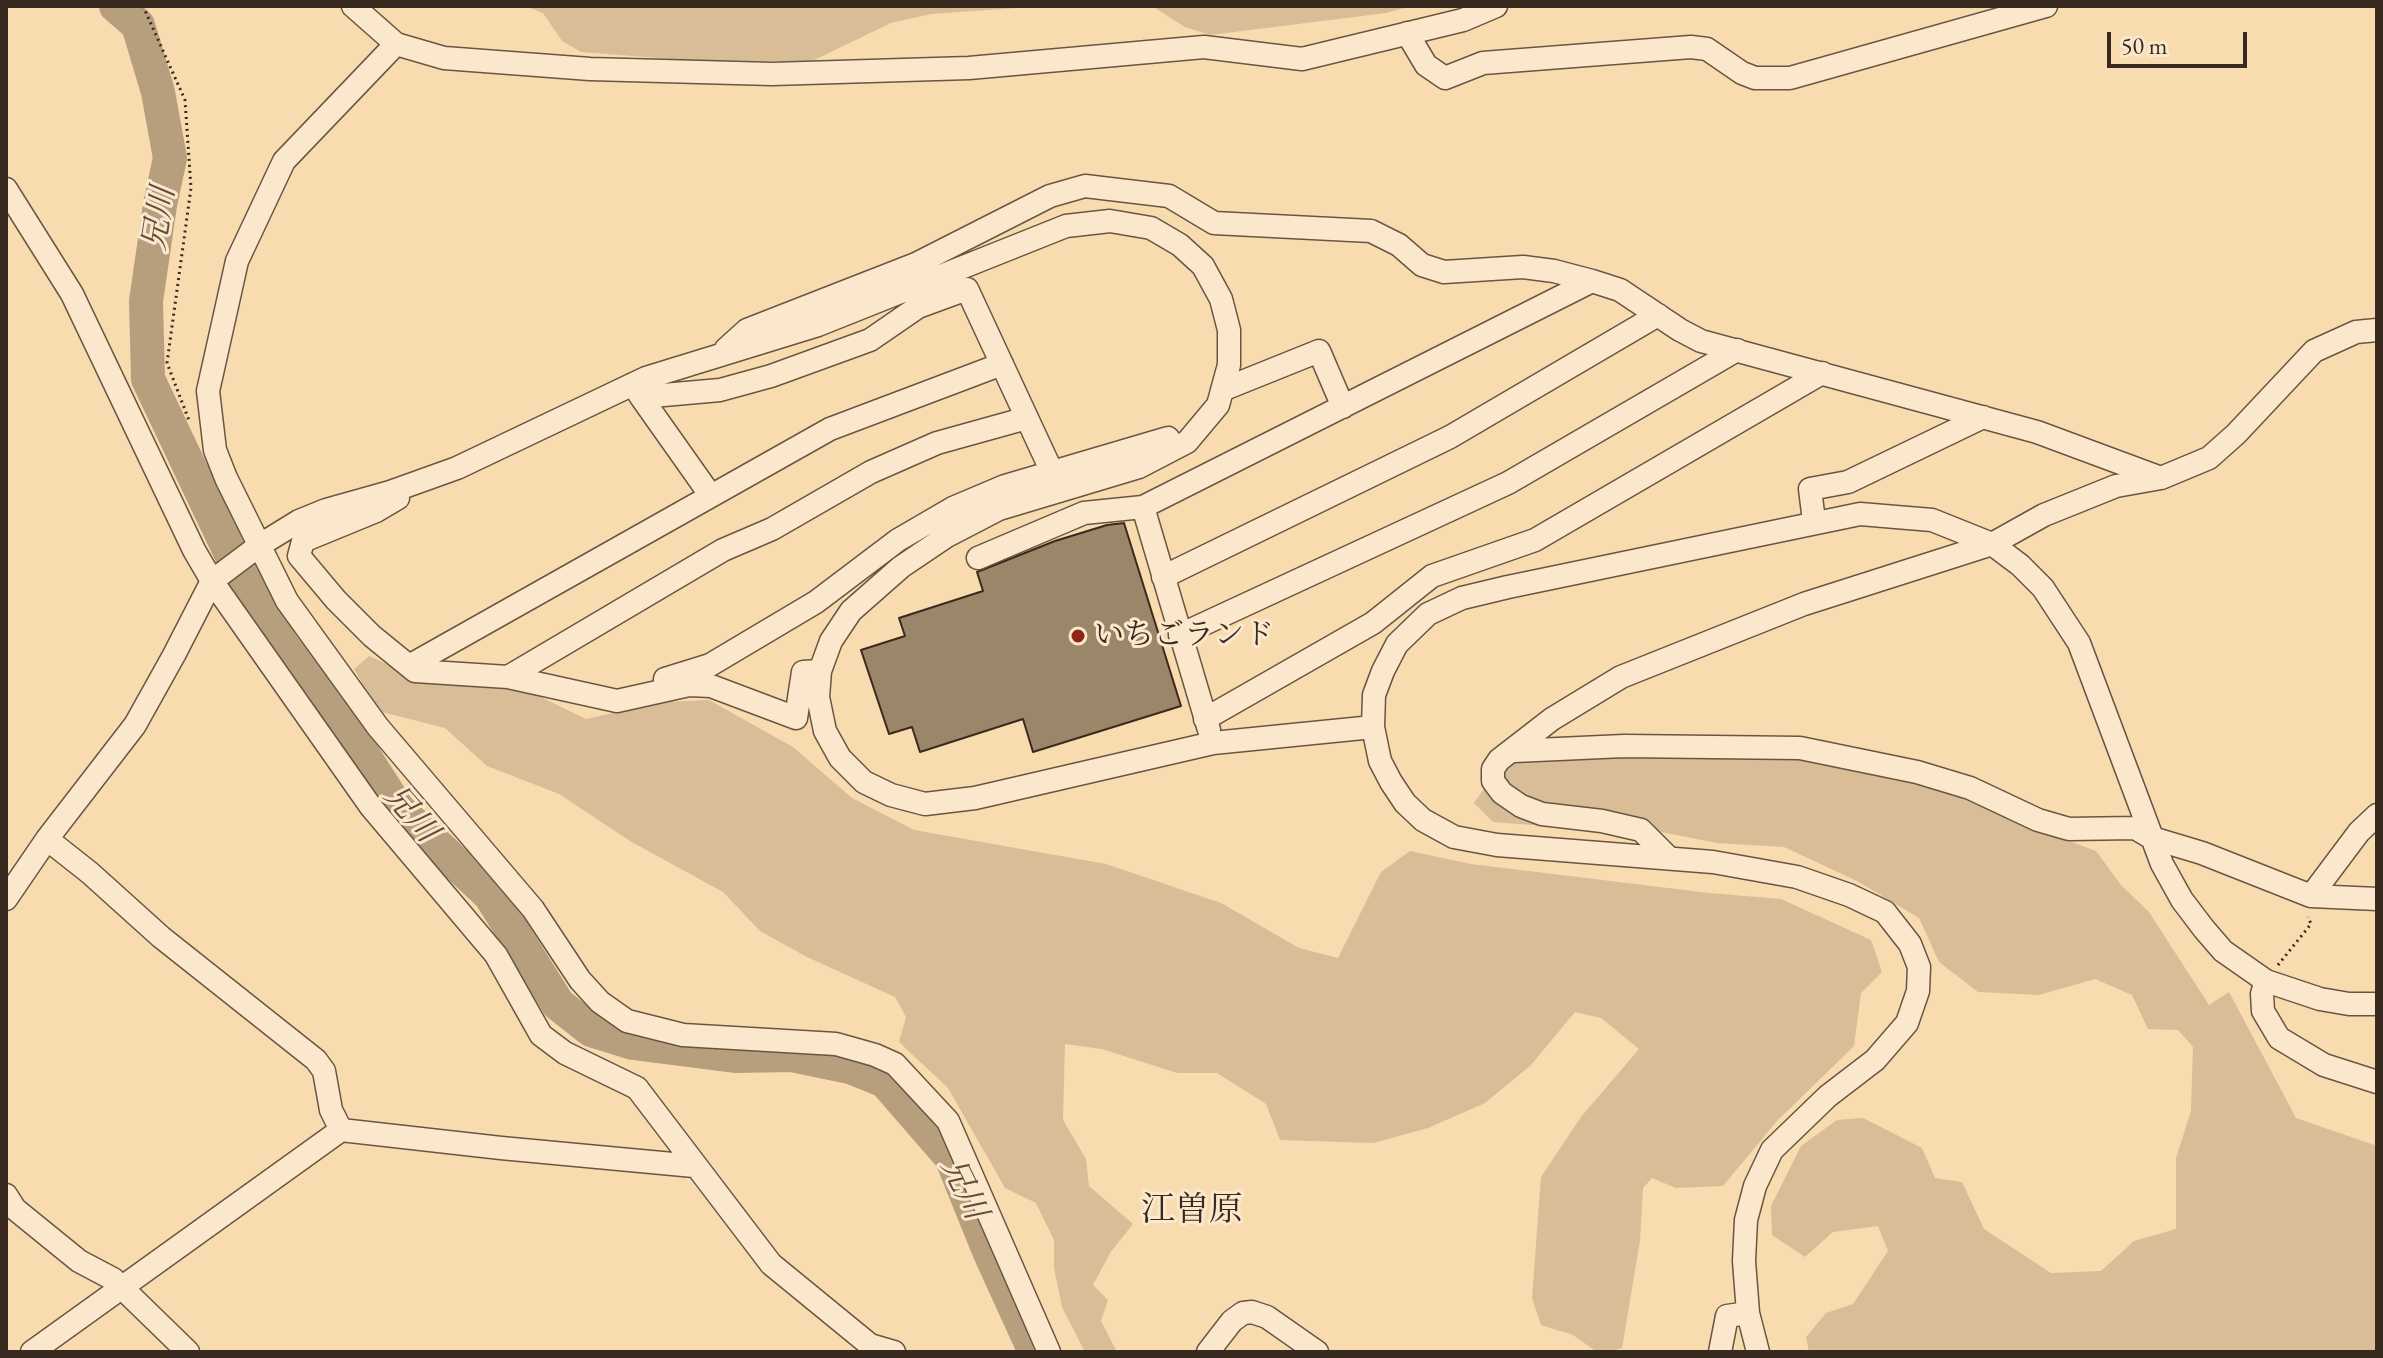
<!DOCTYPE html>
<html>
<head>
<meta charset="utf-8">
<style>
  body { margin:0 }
  #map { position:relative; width:2383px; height:1358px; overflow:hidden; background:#f9dbb0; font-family:"EB Garamond",serif }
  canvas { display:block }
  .frame { position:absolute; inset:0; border:8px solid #382a1e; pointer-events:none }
  .scale { position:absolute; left:2107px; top:32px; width:140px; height:36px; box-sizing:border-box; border:4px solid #382a1e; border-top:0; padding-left:10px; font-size:24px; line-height:28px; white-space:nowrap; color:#382a1e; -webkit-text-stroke:6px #fbe8cc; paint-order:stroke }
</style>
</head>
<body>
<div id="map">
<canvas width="2383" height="1358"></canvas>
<div class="frame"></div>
<div class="scale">50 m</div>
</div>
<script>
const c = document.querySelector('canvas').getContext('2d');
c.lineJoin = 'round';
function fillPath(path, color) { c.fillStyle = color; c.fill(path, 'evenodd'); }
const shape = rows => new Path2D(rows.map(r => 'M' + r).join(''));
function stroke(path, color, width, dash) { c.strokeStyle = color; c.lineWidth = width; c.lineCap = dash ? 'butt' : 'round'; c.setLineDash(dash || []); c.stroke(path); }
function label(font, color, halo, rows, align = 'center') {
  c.font = font + ' "EB Garamond","Noto Serif JP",serif'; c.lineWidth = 6; c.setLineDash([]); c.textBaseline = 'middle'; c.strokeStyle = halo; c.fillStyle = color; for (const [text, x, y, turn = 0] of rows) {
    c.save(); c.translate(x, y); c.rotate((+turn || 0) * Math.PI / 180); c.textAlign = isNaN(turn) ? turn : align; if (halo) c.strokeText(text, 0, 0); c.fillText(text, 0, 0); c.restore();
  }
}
fillPath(shape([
  [524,6,1045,6,931,14,891,23,810,62,684,60,581,52,562,41,543,13],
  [1152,6,1412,6,1386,13,1210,35,1185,27],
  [369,656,418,678,516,685,586,719,661,702,709,700,793,747,852,798,914,830,1106,864,1221,903,1299,948,1338,958,1381,872,1410,851,1471,864,1709,893,1781,899,1871,940,1882,972,1861,993,1854,1046,1777,1121,1723,1186,1676,1188,1652,1178,1643,1188,1640,1240,1622,1348,1607,1352,1597,1352,1573,1335,1541,1325,1532,1298,1541,1177,1581,1117,1639,1049,1601,1018,1575,1012,1531,1065,1485,1103,1428,1128,1373,1143,1280,1140,1266,1104,1217,1073,1177,1073,1102,1049,1065,1044,1063,1120,1086,1159,1089,1186,1133,1224,1110,1253,1093,1285,1108,1300,1101,1321,1117,1352,1085,1352,1062,1307,1054,1268,1054,1240,1036,1203,1005,1188,948,1088,899,1042,906,1017,895,997,807,957,760,931,723,892,630,841,559,794,487,766,445,728,378,711,354,669],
  [1765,750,1902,770,2045,832,2096,851,2121,885,2149,912,2209,1005,2229,992,2296,1118,2377,1146,2377,1352,1809,1352,1806,1337,1826,1313,1853,1304,1888,1251,1878,1226,1833,1232,1805,1257,1772,1235,1771,1206,1801,1146,1837,1120,1863,1118,1922,1148,1935,1178,1962,1182,1984,1229,2051,1273,2101,1271,2134,1241,2176,1229,2176,1158,2191,1111,2193,1047,2178,1030,2148,1029,2132,995,2095,979,2039,995,1978,992,1939,962,1919,918,1857,881,1784,847,1717,843,1620,824,1545,826,1493,822,1474,803,1493,776,1512,760]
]), '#d8bd97');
stroke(shape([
  [116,6,138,25,158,92,170,158,160,205,146,301,148,379,239,571,283,646,350,734,398,809,490,895,558,1004,591,1030,633,1043,735,1056,792,1055,850,1067,885,1081,951,1157,989,1251,1035,1352]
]), '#b79f7e', 34);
const building = shape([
  [1124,523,1181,706,1033,752,1023,719,920,752,912,727,889,734,861,650,905,636,899,618,983,591,977,572,1055,541,1107,525,1124,523]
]);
fillPath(building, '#9c866a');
stroke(building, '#382a1e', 2);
const minor = shape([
  [353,6,396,44,444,58,590,69,772,74,969,68,1204,47,1302,59,1463,20,1496,6],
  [1407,33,1426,65,1445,78,1483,63,1691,47,1707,49,1742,73,1755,78,1790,78,2046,6],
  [396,44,284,161,237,261,208,391,215,450,226,478,287,601,378,727,533,909,580,980,600,1002,627,1021,683,1035,836,1044,875,1055,895,1064,948,1121,1049,1352],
  [6,189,72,294,194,550,212,581,371,807,496,955,541,1035,565,1053,637,1088,771,1264,870,1345,894,1352],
  [726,349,747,330,916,264,1050,196,1085,186,1169,196,1214,223,1371,231,1399,245,1422,265,1444,272,1523,267,1554,271,1592,281,1620,290,1680,330,1701,341,2037,432,2161,478],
  [633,384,641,397,720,390,771,376,870,340,918,307,967,289,1052,472],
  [1222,390,1319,351,1343,407],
  [641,397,711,496],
  [398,498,376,511,303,541,299,556,336,600,372,636,415,671,508,677,617,701,689,685,711,686,796,718,803,672,820,671],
  [1143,507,1209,730],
  [1814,521,1810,489,1848,482,1983,417],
  [978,558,1084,513,1143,507,1592,281],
  [1163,577,1450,437,1658,315],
  [1180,635,1508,483,1737,350],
  [409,666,830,429,1002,364],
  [508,677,723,550,772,529,871,472,937,443,1027,418],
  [665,679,710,665,816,602,898,540,953,508,1005,486,1168,438,1175,447],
  [1205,719,1373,623,1432,576,1535,540,1822,373],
  [1514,751,1624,746,1800,748,1917,772,1970,788,2038,820,2069,829,2135,828,2152,838,2202,853,2311,896,2377,899],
  [47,839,90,873,161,937,316,1060,324,1071,331,1110,341,1130],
  [1669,858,1641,830,1602,821,1542,814,1521,806,1502,793,1493,781,1493,769,1499,760,1552,719,1621,677,1804,604,1992,544,2044,515,2116,486,2161,478,2209,458,2236,434,2314,351,2356,332,2377,330],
  [2311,896,2359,832,2377,815],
  [6,899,47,839,135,725,174,655,212,581,260,545,299,521,326,510,390,492,457,468,646,378,818,325,1066,226,1110,221,1151,228,1180,245,1203,266,1221,299,1229,330,1229,365,1218,405,1187,442,1139,467,999,509,947,536,901,567,851,611,831,641,820,671,818,697,825,731,840,758,864,782,891,795,925,804,975,798,1213,743,1373,727],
  [2266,981,2262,994,2263,1011,2279,1038,2324,1065,2377,1082],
  [6,1195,15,1209,79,1261,113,1279,188,1352],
  [32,1352,341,1130,501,1148,694,1166],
  [1208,1352,1232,1321,1243,1313,1252,1312,1267,1317,1317,1352],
  [1720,1352,1727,1316,1748,1313],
  [1758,1352,1748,1313,1744,1261,1746,1220,1755,1186,1772,1150,1828,1096,1875,1060,1907,1023,1918,991,1919,967,1910,944,1885,912,1849,895,1797,877,1713,862,1497,845,1454,837,1423,820,1405,803,1391,782,1380,761,1373,727,1374,695,1383,671,1397,644,1428,614,1462,598,1508,587,1860,514,1932,520,1992,544,2020,565,2043,588,2079,643,2162,864,2182,900,2204,929,2223,951,2266,981,2320,999,2349,1004,2377,1004]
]);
stroke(minor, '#685642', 25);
stroke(shape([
  [143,6,185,100,191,188,167,363,190,423],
  [2278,965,2311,924,2308,917]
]), '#382a1e', 3, [2, 4]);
stroke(minor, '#fbe8cc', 22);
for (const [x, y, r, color] of [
  [1078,636,8,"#8f2418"]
]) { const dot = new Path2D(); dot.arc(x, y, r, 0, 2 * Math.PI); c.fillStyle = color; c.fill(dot); stroke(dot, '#fbe8cc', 3); }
label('30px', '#382a1e', '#fbe8cc', [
  ["いちごランド",1094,636]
], 'left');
label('italic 32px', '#5e4d3b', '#fbe8cc', [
  ["兄川",160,219,-81],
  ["兄川",410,814,49],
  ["兄川",963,1189,64]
]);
label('34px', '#382a1e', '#fbe8cc', [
  ["江曽原",1192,1211]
]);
</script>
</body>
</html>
